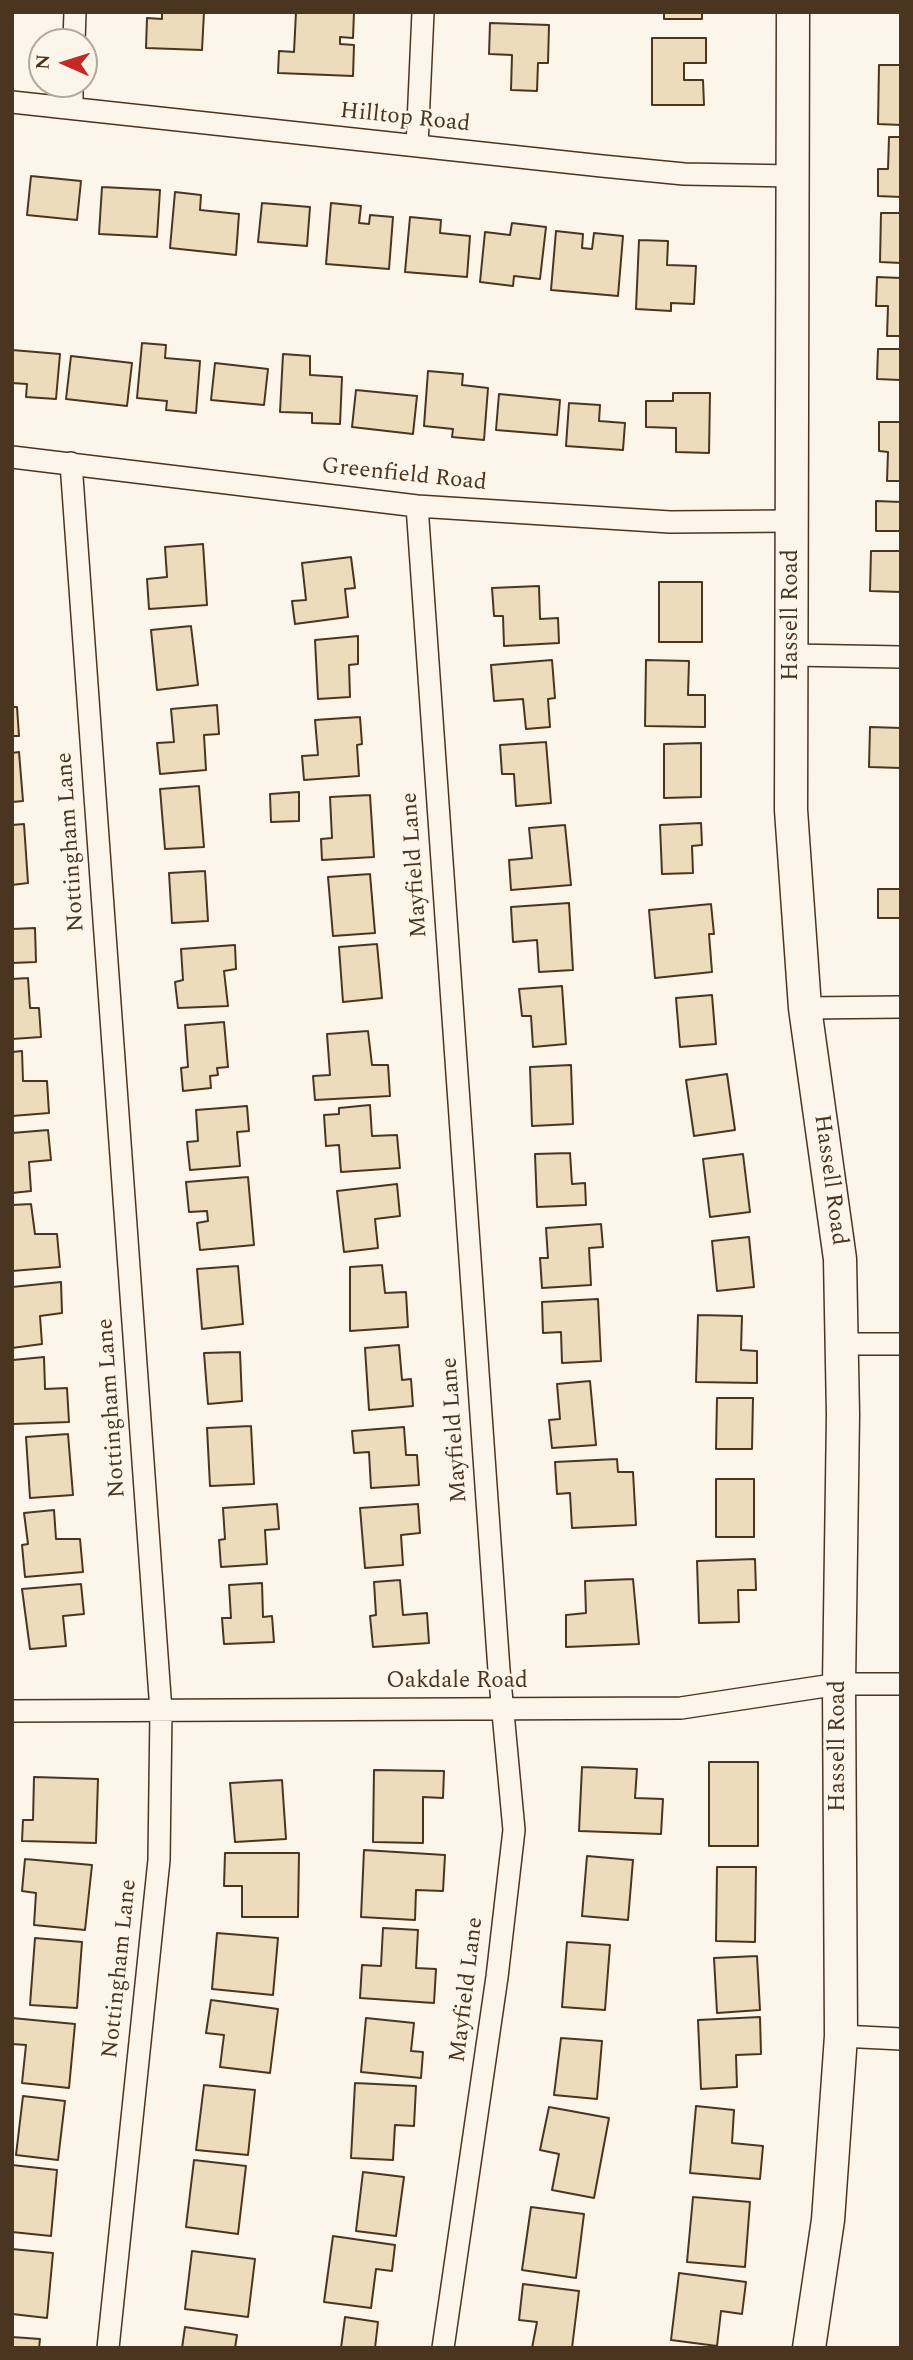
<!DOCTYPE html>
<html>
<head>
<meta charset="utf-8">
<style>
  body { margin:0 }
  #map { position:relative; width:913px; height:2360px; overflow:hidden; background:#fbf6e9; font-family:Spectral,serif }
  canvas { display:block }
  .frame { position:absolute; inset:0; border:14px solid #4a3520; pointer-events:none }
  .north { position:absolute; left:28px; top:28px; width:70px; height:70px; box-sizing:border-box; background:#fbf6e9; border:2px solid #b4a999; border-radius:50%; rotate:273deg; font-size:19px; font-weight:700; line-height:28px; text-align:center; color:#4a3520 }
  .north::after { content:''; display:block; margin:auto; width:24px; height:32px; background:#c62828; clip-path:polygon(50% 0,100% 100%,50% 72%,0 100%) }
</style>
</head>
<body>
<div id="map">
<canvas width="913" height="2360"></canvas>
<div class="frame"></div>
<div class="north">N</div>
</div>
<script>
const c = document.querySelector('canvas').getContext('2d');
c.lineJoin = 'round';
function fillPath(path, color) { c.fillStyle = color; c.fill(path, 'evenodd'); }
const shape = rows => new Path2D(rows.map(r => 'M' + r).join(''));
function stroke(path, color, width, dash) { c.strokeStyle = color; c.lineWidth = width; c.lineCap = dash ? 'butt' : 'round'; c.setLineDash(dash || []); c.stroke(path); }
function label(font, color, halo, rows, align = 'center') {
  c.font = font + ' Spectral,serif'; c.lineWidth = 5; c.setLineDash([]); c.textBaseline = 'middle'; c.strokeStyle = halo; c.fillStyle = color; for (const [text, x, y, turn = 0] of rows) {
    c.save(); c.translate(x, y); c.rotate((+turn || 0) * Math.PI / 180); c.textAlign = isNaN(turn) ? turn : align; if (halo) c.strokeText(text, 0, 0); c.fillText(text, 0, 0); c.restore();
  }
}
const building = shape([
  [162,12,204,12,202,50,146,48,147,18,162,19,162,12],
  [296,12,354,12,353,38,340,37,340,44,354,45,353,76,278,73,279,51,294,52,296,12],
  [664,12,702,12,702,19,664,19,664,12],
  [490,23,549,25,548,63,538,63,537,91,511,90,512,55,489,54,490,23],
  [652,38,706,38,706,63,684,63,684,80,703,80,704,105,652,105,652,38],
  [879,65,901,65,901,125,878,124,879,65],
  [889,137,901,137,901,197,878,196,878,169,888,169,889,137],
  [31,176,81,181,77,220,27,215,31,176],
  [102,187,160,190,157,237,99,234,102,187],
  [175,192,201,195,200,210,239,214,236,255,170,248,175,192],
  [262,203,310,207,307,246,258,242,262,203],
  [331,203,361,206,359,223,369,224,370,215,393,217,389,269,326,264,331,203],
  [881,213,901,213,901,263,880,262,881,213],
  [410,217,441,220,440,233,470,236,467,277,405,272,410,217],
  [512,223,546,227,540,279,514,276,513,286,480,282,485,232,510,235,512,223],
  [556,231,583,234,582,248,592,249,594,233,623,236,618,296,551,290,556,231],
  [639,240,668,241,667,265,696,266,694,304,671,303,671,311,636,309,639,240],
  [877,277,901,278,901,336,887,336,888,306,876,306,877,277],
  [142,343,166,345,165,358,200,361,196,413,166,410,167,401,137,398,142,343],
  [878,349,901,349,901,409,900,380,877,379,878,349],
  [12,350,60,354,56,399,26,397,27,384,12,383,12,350],
  [283,354,310,356,310,375,342,377,340,424,312,423,312,413,280,412,283,354],
  [71,356,132,363,127,406,66,399,71,356],
  [215,363,268,369,264,405,211,400,215,363],
  [428,371,463,374,462,385,488,388,484,440,452,437,453,429,424,426,428,371],
  [356,390,417,396,413,434,352,427,356,390],
  [673,393,710,393,709,453,676,452,676,428,646,427,646,401,673,401,673,393],
  [499,394,560,400,557,435,496,430,499,394],
  [569,403,600,405,599,421,625,423,623,450,566,446,569,403],
  [879,422,901,422,901,481,887,481,888,452,879,451,879,422],
  [876,501,901,502,901,531,876,531,876,501],
  [203,544,207,605,149,609,147,579,167,577,165,547,203,544],
  [871,551,901,551,901,592,870,591,871,551],
  [351,557,355,588,345,589,348,617,295,624,292,601,306,600,302,563,351,557],
  [659,582,702,582,702,642,659,642,659,582],
  [539,586,540,619,558,618,559,643,504,646,503,616,494,616,492,588,539,586],
  [191,626,198,685,157,690,151,630,191,626],
  [358,636,358,664,349,665,350,697,318,699,315,640,358,636],
  [552,660,555,698,548,699,550,727,526,729,523,699,494,701,491,665,552,660],
  [646,660,689,661,688,695,705,695,705,727,645,726,646,660],
  [217,705,219,734,204,735,206,770,160,774,157,743,174,742,171,709,217,705],
  [12,707,17,707,19,736,12,736,12,707],
  [360,717,362,744,357,745,359,776,304,780,302,756,318,755,315,720,360,717],
  [870,727,901,728,901,768,869,767,870,727],
  [546,742,551,803,516,806,514,774,502,774,500,745,546,742],
  [701,743,701,797,664,798,664,744,701,743],
  [19,752,23,801,12,802,12,753,19,752],
  [199,786,204,847,165,849,160,789,199,786],
  [299,792,299,821,271,822,270,794,299,792],
  [370,795,374,857,322,860,321,839,332,838,330,797,370,795],
  [701,823,702,845,692,846,693,873,662,874,660,825,701,823],
  [24,824,28,883,12,885,12,825,24,824],
  [565,825,571,885,511,890,509,860,532,858,529,828,565,825],
  [205,871,208,921,172,923,169,873,205,871],
  [370,874,375,933,333,936,328,877,370,874],
  [878,889,901,889,901,918,878,918,878,889],
  [569,903,573,970,539,972,537,940,513,942,511,907,569,903],
  [711,904,714,934,709,934,712,972,655,978,649,910,711,904],
  [35,928,36,962,12,963,12,929,35,928],
  [377,944,382,998,343,1002,339,947,377,944],
  [235,945,236,969,224,971,228,1006,178,1008,175,982,183,980,181,949,235,945],
  [28,978,30,1008,39,1008,41,1037,12,1039,12,979,28,978],
  [562,986,566,1044,533,1047,531,1016,522,1016,519,989,562,986],
  [712,995,716,1044,680,1047,676,998,712,995],
  [224,1022,228,1067,217,1068,218,1075,210,1076,211,1088,183,1091,181,1068,188,1067,185,1025,224,1022],
  [368,1031,372,1065,388,1065,390,1096,315,1100,313,1076,330,1075,327,1034,368,1031],
  [22,1051,23,1081,47,1081,49,1113,12,1116,12,1052,22,1051],
  [571,1065,573,1124,532,1126,530,1067,571,1065],
  [727,1074,735,1130,694,1136,686,1080,727,1074],
  [370,1105,372,1136,397,1135,400,1168,341,1172,339,1145,326,1146,324,1115,339,1114,339,1108,370,1105],
  [247,1106,249,1131,237,1132,240,1166,190,1170,187,1142,198,1141,196,1110,247,1106],
  [48,1130,51,1160,29,1162,31,1191,12,1193,12,1133,48,1130],
  [570,1153,572,1184,585,1183,586,1205,537,1207,535,1154,570,1153],
  [743,1154,750,1212,710,1217,703,1159,743,1154],
  [248,1177,254,1245,200,1250,197,1223,208,1221,207,1211,189,1212,186,1182,248,1177],
  [397,1184,400,1216,375,1219,378,1248,344,1252,337,1191,397,1184],
  [31,1204,35,1234,57,1234,60,1267,12,1271,12,1205,31,1204],
  [601,1224,603,1247,589,1248,591,1285,542,1288,540,1258,548,1258,546,1228,601,1224],
  [749,1237,754,1287,717,1291,712,1241,749,1237],
  [382,1265,385,1293,406,1292,408,1327,350,1331,350,1267,382,1265],
  [238,1266,243,1324,202,1329,197,1269,238,1266],
  [61,1282,62,1313,40,1316,42,1344,12,1348,12,1287,61,1282],
  [598,1299,601,1361,562,1363,561,1332,543,1333,542,1302,598,1299],
  [698,1315,742,1316,741,1350,757,1351,757,1383,696,1382,698,1315],
  [399,1345,402,1380,411,1379,413,1406,369,1410,365,1348,399,1345],
  [240,1352,242,1401,208,1404,204,1353,240,1352],
  [44,1357,45,1389,67,1388,69,1422,13,1424,13,1360,44,1357],
  [590,1381,596,1445,552,1448,549,1420,560,1419,557,1384,590,1381],
  [717,1398,753,1398,752,1449,716,1449,717,1398],
  [251,1426,254,1484,210,1486,207,1428,251,1426],
  [404,1427,406,1455,417,1455,419,1485,371,1488,369,1452,354,1453,352,1431,404,1427],
  [68,1434,73,1495,30,1498,26,1437,68,1434],
  [617,1459,618,1472,633,1472,636,1525,572,1528,570,1493,557,1494,555,1462,617,1459],
  [716,1479,754,1479,754,1537,716,1537,716,1479],
  [277,1504,279,1529,265,1530,267,1564,221,1567,219,1540,225,1539,223,1508,277,1504],
  [418,1504,420,1533,401,1535,403,1565,365,1568,360,1508,418,1504],
  [54,1510,56,1539,80,1539,83,1572,25,1577,22,1545,28,1544,24,1513,54,1510],
  [755,1559,756,1590,738,1590,739,1622,699,1623,697,1561,755,1559],
  [633,1579,639,1644,566,1647,566,1615,586,1613,585,1581,633,1579],
  [400,1580,403,1615,427,1613,429,1643,373,1647,370,1616,376,1615,374,1582,400,1580],
  [262,1583,263,1617,272,1616,274,1642,224,1644,222,1618,231,1618,229,1585,262,1583],
  [81,1584,84,1614,63,1616,66,1646,30,1649,22,1589,81,1584],
  [709,1762,758,1762,758,1846,709,1846,709,1762],
  [582,1767,637,1769,635,1798,663,1799,661,1834,579,1831,582,1767],
  [374,1770,444,1771,443,1798,423,1797,423,1843,373,1842,374,1770],
  [34,1777,98,1779,96,1843,22,1841,23,1820,33,1820,34,1777],
  [282,1780,286,1839,235,1842,230,1783,282,1780],
  [364,1850,445,1855,443,1891,416,1890,415,1920,361,1917,364,1850],
  [225,1853,299,1853,298,1917,242,1917,242,1886,224,1886,225,1853],
  [587,1856,633,1860,628,1920,582,1916,587,1856],
  [25,1859,92,1865,85,1930,34,1925,36,1893,22,1891,25,1859],
  [717,1867,756,1867,755,1942,716,1941,717,1867],
  [383,1928,418,1930,416,1968,436,1969,434,2003,360,1998,362,1965,381,1966,383,1928],
  [217,1933,278,1938,273,1995,212,1989,217,1933],
  [35,1938,82,1942,77,2008,30,2005,35,1938],
  [567,1942,610,1945,605,2010,562,2007,567,1942],
  [757,1956,760,2010,717,2013,714,1958,757,1956],
  [211,2000,278,2009,270,2073,220,2067,224,2035,206,2033,211,2000],
  [760,2017,761,2054,736,2055,737,2087,701,2089,698,2020,760,2017],
  [12,2018,75,2024,69,2088,22,2083,26,2045,12,2044,12,2018],
  [366,2018,414,2023,411,2051,423,2052,421,2078,361,2072,366,2018],
  [561,2038,602,2041,597,2099,554,2095,561,2038],
  [355,2083,416,2086,414,2126,395,2125,393,2160,351,2158,355,2083],
  [204,2085,255,2090,248,2155,196,2150,204,2085],
  [23,2096,65,2101,58,2160,16,2155,23,2096],
  [696,2106,734,2110,732,2143,763,2146,760,2179,690,2173,696,2106],
  [549,2107,609,2118,594,2198,552,2190,559,2154,540,2150,549,2107],
  [194,2160,246,2166,238,2234,186,2227,194,2160],
  [12,2165,57,2170,51,2236,12,2232,12,2165],
  [363,2172,404,2177,396,2236,356,2231,363,2172],
  [693,2197,750,2202,745,2267,687,2262,693,2197],
  [531,2207,584,2214,576,2278,522,2270,531,2207],
  [333,2236,395,2245,392,2271,376,2269,371,2308,324,2302,333,2236],
  [12,2249,53,2253,47,2318,12,2314,12,2249],
  [192,2251,255,2259,248,2317,185,2309,192,2251],
  [679,2273,746,2282,742,2314,721,2311,717,2346,671,2340,679,2273],
  [523,2284,579,2291,572,2348,532,2348,537,2322,519,2320,523,2284],
  [345,2317,378,2322,375,2348,341,2348,345,2317],
  [185,2327,237,2335,235,2348,182,2348,185,2327],
  [12,2337,40,2339,39,2348,12,2348,12,2337]
]);
fillPath(building, '#ecdcbc');
stroke(building, '#4a3520', 2);
const street = shape([
  [74,42,75,12],
  [12,102,602,166,684,174,793,176],
  [72,107,72,84],
  [417,146,423,12],
  [12,457,417,506,670,522,791,521],
  [71,463,161,1711,159,1860,108,2348],
  [417,506,499,1670,514,1830,497,1977,443,2348],
  [792,655,901,657],
  [805,1008,901,1007],
  [842,1344,901,1344],
  [12,1711,681,1708,839,1684,901,1684],
  [841,2036,901,2039]
]);
const secondary = shape([
  [793,12,791,810,805,1008,840,1259,843,1415,839,1684,841,2036,828,2220,809,2348]
]);
stroke(street, '#4a3520', 24);
stroke(secondary, '#4a3520', 35);
stroke(street, '#fbf6e9', 21);
stroke(secondary, '#fbf6e9', 32);
label('23px', '#4a3520', '#fbf6e9', [
  ["Hilltop Road",405,119,6],
  ["Greenfield Road",404,476,6],
  ["Hassell Road",792,615,-90],
  ["Nottingham Lane",72,842,-94],
  ["Mayfield Lane",416,865,-94],
  ["Hassell Road",829,1180,82],
  ["Nottingham Lane",113,1408,-94],
  ["Mayfield Lane",456,1430,-94],
  ["Oakdale Road",457,1682],
  ["Hassell Road",839,1746,-90],
  ["Nottingham Lane",121,1969,-84],
  ["Mayfield Lane",468,1990,-83]
]);
</script>
</body>
</html>
